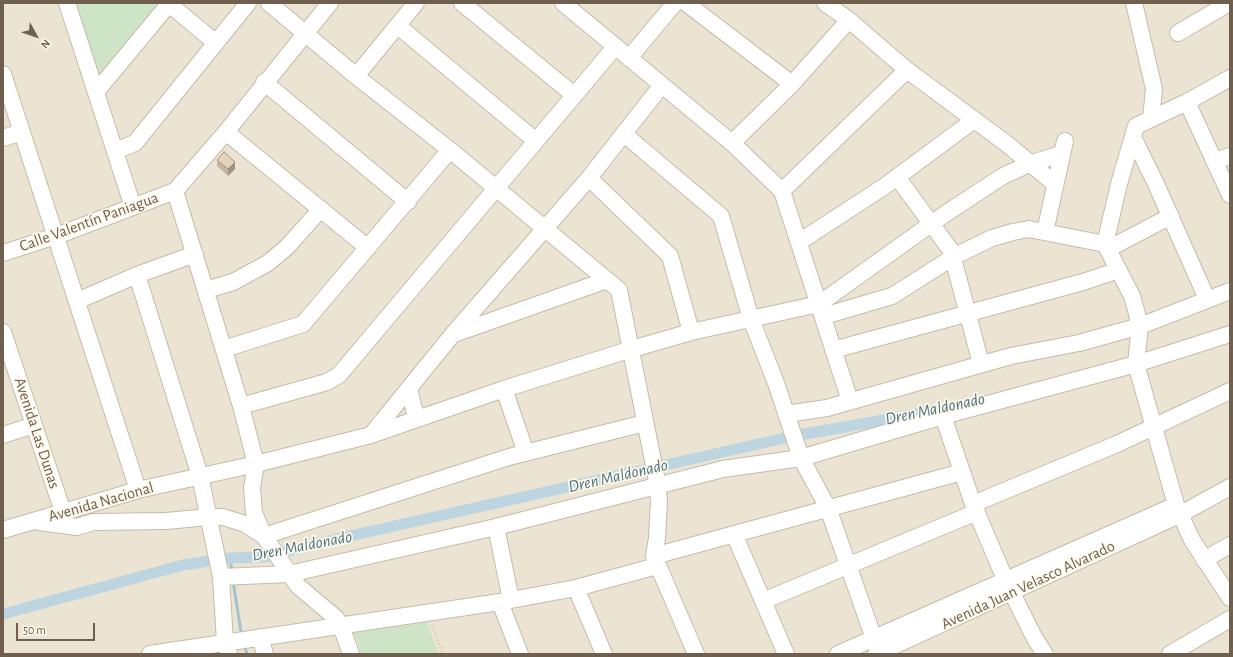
<!DOCTYPE html>
<html>
<head>
<meta charset="utf-8">
<style>
  body { margin:0 }
  #map { position:relative; width:1233px; height:657px; overflow:hidden; background:#f9f4e5; font-family:"Alegreya Sans",sans-serif }
  canvas { display:block }
  .frame { position:absolute; inset:0; border:4px solid #6e5f4e; pointer-events:none }
  .north { position:absolute; left:16px; top:16px; width:40px; height:40px; -webkit-text-stroke:3px #fcf8eb; paint-order:stroke; rotate:130deg; font-size:11px; font-weight:700; line-height:16px; text-align:center; color:#6e5f4e }
  .north::after { content:''; display:block; margin:auto; width:14px; height:18px; background:#6e5f4e; clip-path:polygon(50% 0,100% 100%,50% 72%,0 100%) }
  .scale { position:absolute; left:16px; top:623px; width:79px; height:18px; box-sizing:border-box; border:2px solid #6e5f4e; border-top:0; padding-left:5px; font-size:12px; line-height:14px; white-space:nowrap; color:#6e5f4e; -webkit-text-stroke:3px #fcf8eb; paint-order:stroke }
</style>
</head>
<body>
<div id="map">
<canvas width="1233" height="657"></canvas>
<div class="frame"></div>
<div class="north">N</div>
<div class="scale">50 m</div>
</div>
<script>
const c = document.querySelector('canvas').getContext('2d');
c.lineJoin = 'round';
function fillPath(path, color) { c.fillStyle = color; c.fill(path, 'evenodd'); }
const shape = rows => new Path2D(rows.map(r => 'M' + r).join(''));
function stroke(path, color, width, dash) { c.strokeStyle = color; c.lineWidth = width; c.lineCap = dash ? 'butt' : 'round'; c.setLineDash(dash || []); c.stroke(path); }
function label(font, color, halo, rows, align = 'center') {
  c.font = font + ' "Alegreya Sans",sans-serif'; c.lineWidth = 3.5; c.setLineDash([]); c.textBaseline = 'middle'; c.strokeStyle = halo; c.fillStyle = color; for (const [text, x, y, turn = 0] of rows) {
    c.save(); c.translate(x, y); c.rotate((+turn || 0) * Math.PI / 180); c.textAlign = isNaN(turn) ? turn : align; if (halo) c.strokeText(text, 0, 0); c.fillText(text, 0, 0); c.restore();
  }
}
fillPath(shape([
  [3,3,1230,3,1230,654,3,654]
]), '#ece4d3');
fillPath(shape([
  [71,3,163,3,98,84],
  [424,616,439,654,361,654,354,631]
]), '#cde4c6');
stroke(shape([
  [230,558,232,571],
  [233,581,241,632],
  [244,645,247,654]
]), '#a4c2d0', 3);
stroke(shape([
  [3,614,183,565,230,558,264,557,341,538,794,436,939,410]
]), '#bcd5e0', 11);
const minor = shape([
  [67,3,133,207],
  [168,3,216,43],
  [269,3,356,76,450,150,619,290,656,476,659,500,657,538,654,556,696,654],
  [462,3,574,95],
  [563,3,732,143,782,191,850,401],
  [686,3,792,84],
  [825,3,849,20,907,70,1007,144,1055,184],
  [1134,3,1154,89,1151,119],
  [398,26,536,141],
  [1178,33,1224,6],
  [629,58,675,3],
  [3,74,138,490],
  [356,76,416,3],
  [1230,78,1187,102,1136,126,1119,184,1105,244,1132,296,1136,310,1140,326,1136,364,1176,505,1192,540,1230,598],
  [264,82,408,202],
  [96,92,169,4],
  [1187,102,1230,195],
  [226,132,368,248],
  [624,134,721,216,751,319,776,383,801,458,828,508,879,653],
  [1133,137,1156,184,1207,299],
  [3,138,22,132],
  [732,143,792,84,849,20],
  [115,151,135,143,248,3],
  [1214,161,1230,156],
  [897,177,955,256],
  [589,178,670,256,691,332],
  [175,191,241,406,256,464,252,488,254,513,264,536,509,457,645,423],
  [782,191,907,70],
  [1045,232,1065,141],
  [799,242,885,186,974,120],
  [1108,249,1171,216],
  [3,253,56,236,175,191,226,132,330,3],
  [953,258,981,364],
  [137,275,200,476,221,577,225,642,229,654],
  [206,290,233,282,268,263,287,247,321,209],
  [77,301,137,275,195,254],
  [824,316,892,296,955,256,992,238,1013,232,1029,229,1105,244],
  [3,332,63,512],
  [454,334,607,280],
  [224,349,303,324,450,150],
  [833,350,1083,282,1119,270],
  [409,388,414,410,420,418],
  [504,389,526,453],
  [241,406,327,382,339,375,615,47],
  [786,414,827,408,1011,356,1079,343,1140,326,1230,291],
  [943,416,973,504,1005,579,1034,637,1045,654],
  [3,435,34,425],
  [371,435,453,334,589,178,662,85],
  [973,504,1117,444,1230,391],
  [39,522,77,527,93,522,166,521,209,517,223,517,245,524,264,536,298,586,336,618,341,626,351,654],
  [496,527,511,600],
  [3,530,138,490,256,464,371,435,504,389,632,349,691,332,819,304,945,214,1003,176,1029,164,1061,154],
  [734,534,786,654],
  [654,556,962,472],
  [1204,560,1230,545],
  [221,577,289,574,496,527,723,469,801,458,943,416,1136,364,1230,334],
  [576,588,604,654],
  [763,601,977,512],
  [500,602,520,654],
  [260,637,265,654],
  [150,654,500,602,576,588,657,566],
  [838,654,1176,505],
  [876,654,1179,515,1230,487],
  [1170,654,1230,619]
]);
stroke(minor, '#c6bbab', 18);
stroke(shape([
  [432,625,443,654]
]), '#cfbca4', 2, [1, 3]);
stroke(minor, '#fff', 16);
fillPath(shape([
  [217,160,235,169,228,176,217,166]
]), '#c6b5a2');
fillPath(shape([
  [235,162,235,169,228,176,228,169]
]), '#a19484');
const building = shape([
  [224,152,235,162,228,169,217,160,224,152]
]);
fillPath(building, '#e6d3bc');
stroke(building, '#a19484', 1);
label('16px', '#6e5f4e', '#fcf8eb', [
  ["Calle Valentín Paniagua",89,222,-20],
  ["Avenida Las Dunas",37,433,72],
  ["Avenida Nacional",101,502,-16],
  ["Avenida Juan Velasco Alvarado",1028,585,-25]
]);
label('italic 17px', '#4e7385', '#fcf8eb', [
  ["Dren Maldonado",935,409,-12],
  ["Dren Maldonado",618,476,-13],
  ["Dren Maldonado",302,546,-11]
]);
</script>
</body>
</html>
